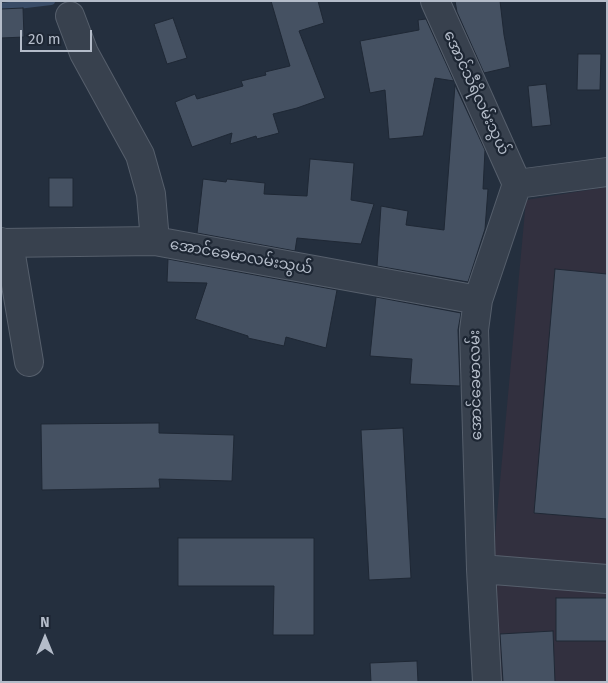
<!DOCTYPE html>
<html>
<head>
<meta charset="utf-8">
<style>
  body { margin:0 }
  #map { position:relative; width:608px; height:683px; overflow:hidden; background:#242f3e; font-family:"Fira Sans",sans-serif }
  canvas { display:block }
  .frame { position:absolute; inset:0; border:2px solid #b4bcc9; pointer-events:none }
  .north { position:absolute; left:20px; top:613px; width:50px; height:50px; -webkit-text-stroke:4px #1d2633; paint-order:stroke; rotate:0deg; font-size:14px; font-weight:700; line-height:20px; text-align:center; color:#b4bcc9 }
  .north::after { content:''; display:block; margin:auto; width:18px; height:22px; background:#b4bcc9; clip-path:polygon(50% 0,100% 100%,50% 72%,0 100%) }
  .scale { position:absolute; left:20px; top:30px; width:72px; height:22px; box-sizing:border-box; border:2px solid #b4bcc9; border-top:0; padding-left:6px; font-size:15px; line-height:18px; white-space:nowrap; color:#b4bcc9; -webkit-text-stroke:4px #1d2633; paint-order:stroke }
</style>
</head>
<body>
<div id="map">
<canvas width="608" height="683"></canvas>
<div class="frame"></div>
<div class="north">N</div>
<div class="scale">20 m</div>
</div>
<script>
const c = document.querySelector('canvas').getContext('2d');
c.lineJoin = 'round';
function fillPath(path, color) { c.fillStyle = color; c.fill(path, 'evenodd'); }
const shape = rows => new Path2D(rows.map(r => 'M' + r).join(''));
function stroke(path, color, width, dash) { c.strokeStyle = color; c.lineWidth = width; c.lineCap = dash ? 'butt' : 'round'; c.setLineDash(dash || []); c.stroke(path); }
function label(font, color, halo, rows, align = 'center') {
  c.font = font + ' "Fira Sans","Noto Sans Myanmar",sans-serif'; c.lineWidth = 4.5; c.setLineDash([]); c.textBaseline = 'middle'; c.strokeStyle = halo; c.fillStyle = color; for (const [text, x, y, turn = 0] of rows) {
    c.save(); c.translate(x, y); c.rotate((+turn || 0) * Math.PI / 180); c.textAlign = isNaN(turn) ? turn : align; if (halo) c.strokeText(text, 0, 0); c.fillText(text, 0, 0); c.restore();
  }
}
fillPath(shape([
  [607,187,607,682,492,682,488,612,526,200]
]), '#32303f');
stroke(shape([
  [1,7,51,1]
]), '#394c67', 8);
const building = shape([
  [271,1,318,1,324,23,299,31,325,98,297,108,273,114,279,133,257,139,256,136,230,144,232,133,192,147,175,102,195,94,197,99,243,86,241,81,266,75,265,72,290,66,271,1],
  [455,1,500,1,504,35,510,67,484,73,457,12,455,1],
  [23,8,24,37,1,38,1,9,23,8],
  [173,18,187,58,167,64,154,24,173,18],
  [426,19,454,81,435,78,423,136,389,139,385,90,370,93,360,41,419,30,418,20,426,19],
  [578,54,601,54,600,90,577,90,578,54],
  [546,84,551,125,532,127,528,86,546,84],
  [455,85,485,150,483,189,488,189,485,229,468,282,377,266,381,206,408,211,406,225,444,230,455,85],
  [310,159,354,163,351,200,374,204,361,244,297,238,295,251,197,233,203,179,226,182,227,179,265,183,264,194,307,196,310,159],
  [49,178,73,178,73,207,49,207,49,178],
  [168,259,337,290,326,348,286,337,284,346,248,338,248,336,195,319,207,283,167,282,168,259],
  [555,269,607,274,607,519,534,513,555,269],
  [376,297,461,313,458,330,460,386,410,384,412,359,370,356,376,297],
  [159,423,159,433,234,435,232,481,159,479,160,488,42,490,41,424,159,423],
  [403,428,411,578,369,580,361,430,403,428],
  [178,538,314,538,314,635,273,635,274,586,178,586,178,538],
  [556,598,607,598,607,641,556,641,556,598],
  [553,631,555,682,503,682,500,634,553,631],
  [417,661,418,682,371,682,370,663,417,661]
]);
fillPath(building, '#455162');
stroke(building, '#1f2835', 1);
const minor = shape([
  [435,1,517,184],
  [70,16,84,53,140,155,151,194,155,241],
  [1,242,11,255,29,362],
  [1,243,155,241,478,300],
  [481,569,607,579],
  [487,682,481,569,474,330,478,300,517,184,607,172]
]);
stroke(minor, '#565f6c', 30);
stroke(minor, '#38414e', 28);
label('15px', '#b4bcc9', '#1d2633', [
  ["အောင်သီရိလမ်းသွယ်",476,93,65],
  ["အောင်ခေမာလမ်းသွယ်",241,257,10],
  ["အောင်ခေမာလမ်း",476,385,-91]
]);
</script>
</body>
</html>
